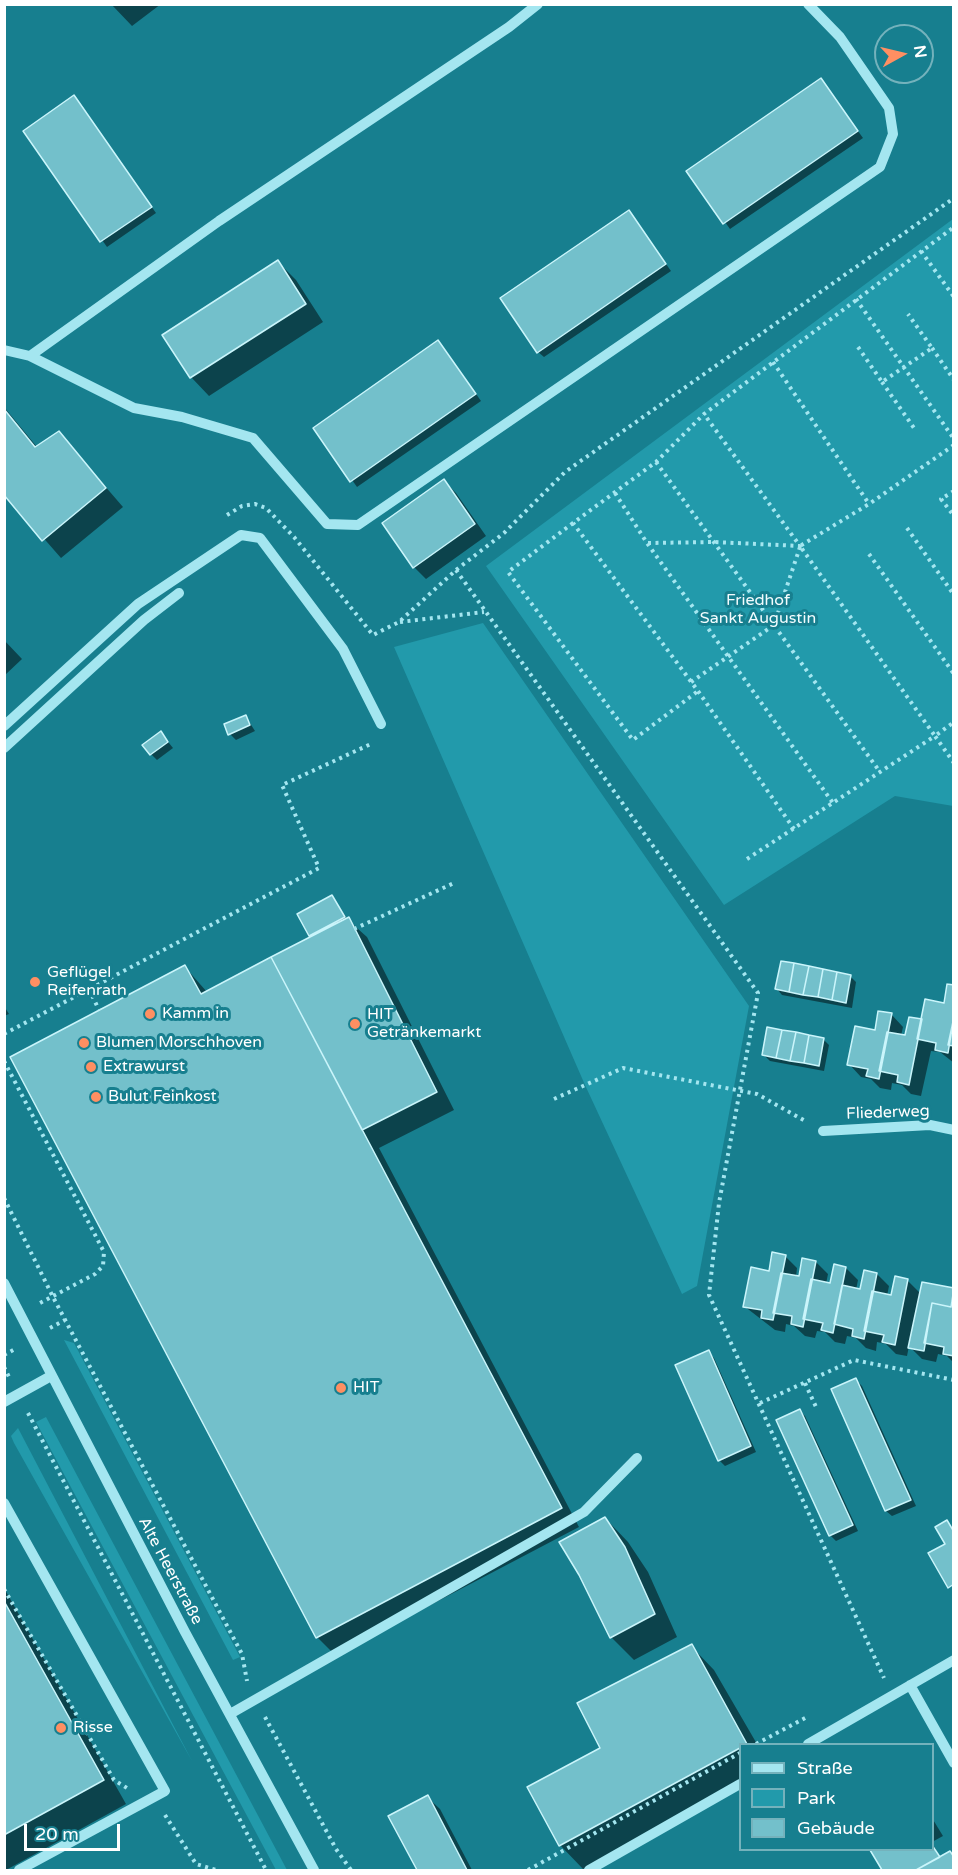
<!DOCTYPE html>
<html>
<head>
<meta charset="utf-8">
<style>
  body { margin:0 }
  #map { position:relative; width:958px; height:1875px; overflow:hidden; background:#177f8f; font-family:"Varela Round",sans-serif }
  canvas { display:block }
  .frame { position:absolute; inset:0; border:6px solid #fff; pointer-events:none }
  .legend { position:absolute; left:739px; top:1743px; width:195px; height:108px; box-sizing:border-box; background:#177f8f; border:2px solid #74b2bc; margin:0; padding:8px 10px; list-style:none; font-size:18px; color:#fff }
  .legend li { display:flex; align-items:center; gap:12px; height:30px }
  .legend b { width:30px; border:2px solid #74b2bc }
  .north { position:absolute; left:874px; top:24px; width:60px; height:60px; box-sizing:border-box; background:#177f8f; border:2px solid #74b2bc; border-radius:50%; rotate:82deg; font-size:16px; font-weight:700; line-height:24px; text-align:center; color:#fff }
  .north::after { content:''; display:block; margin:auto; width:21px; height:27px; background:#ff8f62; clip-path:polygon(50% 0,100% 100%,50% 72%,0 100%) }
  .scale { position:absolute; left:24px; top:1824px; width:96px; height:27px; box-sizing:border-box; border:3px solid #fff; border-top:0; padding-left:8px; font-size:18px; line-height:21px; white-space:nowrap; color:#fff; -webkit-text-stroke:4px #177f8f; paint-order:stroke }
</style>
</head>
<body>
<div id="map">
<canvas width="958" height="1875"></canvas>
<div class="frame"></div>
<ul class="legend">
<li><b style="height:8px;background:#a4e6f0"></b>Straße</li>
<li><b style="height:16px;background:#229aab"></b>Park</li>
<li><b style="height:16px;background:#73c0cb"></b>Gebäude</li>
</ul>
<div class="north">N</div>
<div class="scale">20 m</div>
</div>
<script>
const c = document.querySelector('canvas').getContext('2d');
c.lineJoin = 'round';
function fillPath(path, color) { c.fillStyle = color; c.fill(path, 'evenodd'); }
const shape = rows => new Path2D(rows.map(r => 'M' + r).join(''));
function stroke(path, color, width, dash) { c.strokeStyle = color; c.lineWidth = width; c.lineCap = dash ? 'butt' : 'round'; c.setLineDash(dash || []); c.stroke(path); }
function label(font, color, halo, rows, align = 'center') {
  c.font = font + ' "Varela Round",sans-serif'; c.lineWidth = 6; c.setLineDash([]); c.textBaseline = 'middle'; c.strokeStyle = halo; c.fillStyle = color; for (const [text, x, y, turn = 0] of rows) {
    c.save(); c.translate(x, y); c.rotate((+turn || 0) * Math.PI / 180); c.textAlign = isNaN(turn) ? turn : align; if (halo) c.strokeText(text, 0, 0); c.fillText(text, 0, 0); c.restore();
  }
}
fillPath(shape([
  [953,219,953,806,895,796,724,905,486,566],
  [483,623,749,1006,697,1286,682,1294,585,1085,394,647],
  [64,1340,74,1343,240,1657,233,1660],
  [46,1417,180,1669,287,1870,276,1870,36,1422],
  [18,1428,192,1761,14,1443,11,1436]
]), '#229aab');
fillPath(shape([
  [111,4,161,4,132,26],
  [821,80,863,138,730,229,688,171],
  [74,97,156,213,107,247,25,131],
  [629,212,671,271,544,357,538,352],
  [278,262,296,280,323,322,209,396,191,377,164,336],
  [444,348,481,401,357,487,315,428],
  [4,407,37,447,59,433,123,507,61,558,4,493],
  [444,481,456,493,486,536,426,579,414,567],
  [4,640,22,659,4,676],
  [246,717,255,731,236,740,230,734],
  [161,733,173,748,157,760,151,754],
  [332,896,348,920,367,937,454,1110,379,1148,579,1527,335,1655,317,1637,185,967,207,992,312,938,310,935],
  [850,976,856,982,852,1008,782,995,777,989],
  [954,987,954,1063,940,1052,931,1051,921,1096,911,1094,902,1085,892,1083,891,1090,880,1088,871,1079,861,1077,849,1064,891,1014,903,1027,901,1036,906,1037,945,1004],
  [4,1006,9,1014,4,1016],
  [823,1039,829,1045,824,1071,770,1061,764,1055],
  [785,1256,797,1268,796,1277,800,1278,816,1262,828,1274,826,1284,831,1285,846,1268,858,1280,856,1290,861,1291,877,1274,889,1286,887,1296,892,1297,907,1280,921,1294,954,1290,954,1363,947,1356,938,1354,936,1362,922,1359,909,1346,907,1356,896,1354,886,1344,877,1342,876,1351,866,1348,856,1338,847,1336,845,1344,835,1342,825,1332,817,1331,815,1338,805,1336,794,1326,786,1324,785,1332,775,1330,744,1306],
  [708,1352,714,1358,756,1452,725,1466,719,1460],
  [856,1380,862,1386,916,1506,892,1516,886,1511,833,1390],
  [800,1411,805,1416,858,1531,836,1541,830,1535],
  [605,1518,628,1542,648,1572,677,1637,634,1660,611,1637],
  [4,1588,126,1804,6,1870,4,1870],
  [691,1646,714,1670,757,1744,740,1744,740,1784,583,1869,560,1845,529,1788,602,1749],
  [427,1797,440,1809,472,1870,419,1870,390,1816],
  [932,1818,943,1836,932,1842],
  [932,1843,941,1858,954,1857,954,1870,884,1870,872,1850,932,1850]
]), '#0007');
const building = shape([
  [821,78,858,131,723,224,686,171,821,78],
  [74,95,152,207,100,242,23,131,74,95],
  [629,210,666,264,537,353,500,298,629,210],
  [278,260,306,304,190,378,162,335,278,260],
  [438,340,476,394,350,482,313,428,438,340],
  [4,409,35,447,59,431,106,488,42,541,4,495,4,409],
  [444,479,475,524,413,568,382,523,444,479],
  [246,715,250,725,228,735,224,724,246,715],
  [161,731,168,742,150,755,142,745,161,731],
  [332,895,345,917,309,936,297,914,332,895],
  [349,917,437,1092,362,1130,271,957,349,917],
  [271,957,562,1508,316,1638,10,1057,185,965,201,994,271,957],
  [781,961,794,963,789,992,775,989,781,961],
  [794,963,809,966,803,995,789,992,794,963],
  [809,966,823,969,818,997,803,995,809,966],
  [823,969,837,972,832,1000,818,997,823,969],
  [837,972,851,975,846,1003,832,1000,837,972],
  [947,984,954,985,954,1017,948,1053,935,1050,936,1043,917,1039,925,999,944,1003,947,984],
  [878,1011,892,1013,879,1079,866,1076,868,1069,847,1065,855,1026,875,1030,878,1011],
  [909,1017,922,1019,909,1085,897,1082,898,1075,879,1071,887,1032,905,1035,909,1017],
  [954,1017,954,1046,948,1045,954,1017],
  [767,1027,782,1030,776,1058,762,1055,767,1027],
  [782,1030,796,1032,790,1061,776,1058,782,1030],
  [796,1032,809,1035,804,1063,790,1061,796,1032],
  [809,1035,824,1038,819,1066,804,1063,809,1035],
  [772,1252,786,1255,773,1320,761,1318,762,1310,743,1307,751,1267,769,1271,772,1252],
  [802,1258,816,1261,803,1327,791,1324,792,1316,773,1313,781,1273,799,1276,802,1258],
  [834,1264,846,1267,833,1333,821,1330,823,1323,803,1319,811,1279,830,1283,834,1264],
  [864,1270,877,1273,864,1339,852,1336,853,1329,834,1324,842,1285,860,1289,864,1270],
  [895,1276,908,1279,895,1345,882,1342,884,1335,864,1331,872,1291,891,1295,895,1276],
  [922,1282,954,1288,951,1307,932,1303,924,1351,908,1348,922,1282],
  [954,1293,954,1356,943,1354,944,1347,924,1343,932,1303,951,1307,954,1293],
  [709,1350,751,1446,718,1461,675,1365,709,1350],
  [856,1378,911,1500,885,1511,831,1389,856,1378],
  [800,1409,853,1525,829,1536,776,1420,800,1409],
  [605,1517,625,1547,655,1614,610,1638,579,1575,559,1542,605,1517],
  [947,1520,954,1532,954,1584,948,1588,928,1553,945,1544,935,1527,947,1520],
  [4,1601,104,1780,4,1835,4,1601],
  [692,1644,747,1744,740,1744,740,1748,559,1846,527,1787,600,1748,577,1703,692,1644],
  [428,1795,467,1870,417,1870,388,1816,428,1795],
  [932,1845,940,1857,916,1870,882,1870,870,1850,932,1850,932,1845],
  [950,1851,954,1857,954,1870,916,1870,950,1851]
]);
fillPath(building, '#73c0cb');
stroke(building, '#caf5fb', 1.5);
stroke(shape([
  [921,251,954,297],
  [856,299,954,439],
  [858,347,882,382,932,348,908,314],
  [932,348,954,380],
  [773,362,869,504],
  [882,382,914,428],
  [954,445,869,504,800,546,935,736,954,722],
  [656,462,880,772],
  [954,491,941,499,954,516],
  [615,493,647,543,833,803],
  [227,515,242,506,255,504,266,508,294,537,373,635,399,622,456,570,504,533,565,472,954,198],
  [573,523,508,572,633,740,698,691],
  [907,528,954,595],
  [648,543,714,542,800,546,704,414],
  [869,554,954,674],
  [456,570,758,993,719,1203,709,1295,884,1678],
  [400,622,484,612],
  [691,682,774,625,800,547],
  [794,829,698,691,573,523,656,462,704,414,954,227],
  [747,859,935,736,954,763],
  [354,929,454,883],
  [89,989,99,1010],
  [4,1034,319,868,282,785,373,743],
  [4,1061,104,1252,103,1266,95,1274,38,1304],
  [554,1099,623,1068,757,1094,807,1122],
  [4,1198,53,1297,242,1654,247,1681],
  [50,1328,65,1320],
  [4,1355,15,1349],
  [4,1367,9,1377],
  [805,1383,816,1407],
  [760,1403,854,1360,954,1380],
  [28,1413,266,1870],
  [4,1589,114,1780,127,1788],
  [265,1717,336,1849,351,1870],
  [756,1744,809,1716],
  [165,1815,196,1864,216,1870],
  [528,1870,740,1753]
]), '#a4e6f0', 4, [3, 4.5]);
stroke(shape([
  [4,350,30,356,134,408,182,417,253,438,327,524,358,525,880,167,893,134,889,108,840,37,808,4],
  [30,356,219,221,509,27,538,4],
  [4,726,138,604,241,535,260,538,343,649,381,724],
  [4,748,144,620,179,593],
  [823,1131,930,1125,954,1130],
  [4,1283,185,1632,314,1870],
  [4,1402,51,1376],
  [4,1503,165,1791,19,1870],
  [910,1685,954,1763],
  [230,1714,584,1512,637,1458],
  [808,1744,954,1660],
  [589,1870,740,1784]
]), '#a4e6f0', 10);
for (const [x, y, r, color] of [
  [35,982,6,"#ff8f62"],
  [150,1014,6,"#ff8f62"],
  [355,1024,6,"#ff8f62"],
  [84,1043,6,"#ff8f62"],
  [91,1067,6,"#ff8f62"],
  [96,1097,6,"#ff8f62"],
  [341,1388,6,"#ff8f62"],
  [61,1728,6,"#ff8f62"]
]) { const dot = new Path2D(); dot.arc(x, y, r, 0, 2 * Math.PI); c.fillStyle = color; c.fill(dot); stroke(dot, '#177f8f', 2); }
label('16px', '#f2fcfe', '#177f8f', [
  ["Friedhof",758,601],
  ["Sankt Augustin",758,619]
]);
label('16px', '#fff', '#177f8f', [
  ["Geflügel",47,973],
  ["Reifenrath",47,991],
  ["Kamm in",162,1014],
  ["HIT",367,1015],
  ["Getränkemarkt",367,1033],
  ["Blumen Morschhoven",96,1043],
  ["Extrawurst",103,1067],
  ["Bulut Feinkost",108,1097],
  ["HIT",353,1388],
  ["Risse",73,1728]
], 'left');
label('16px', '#fff', '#177f8f', [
  ["Fliederweg",888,1113,-2],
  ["Alte Heerstraße",170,1571,62]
]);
</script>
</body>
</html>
